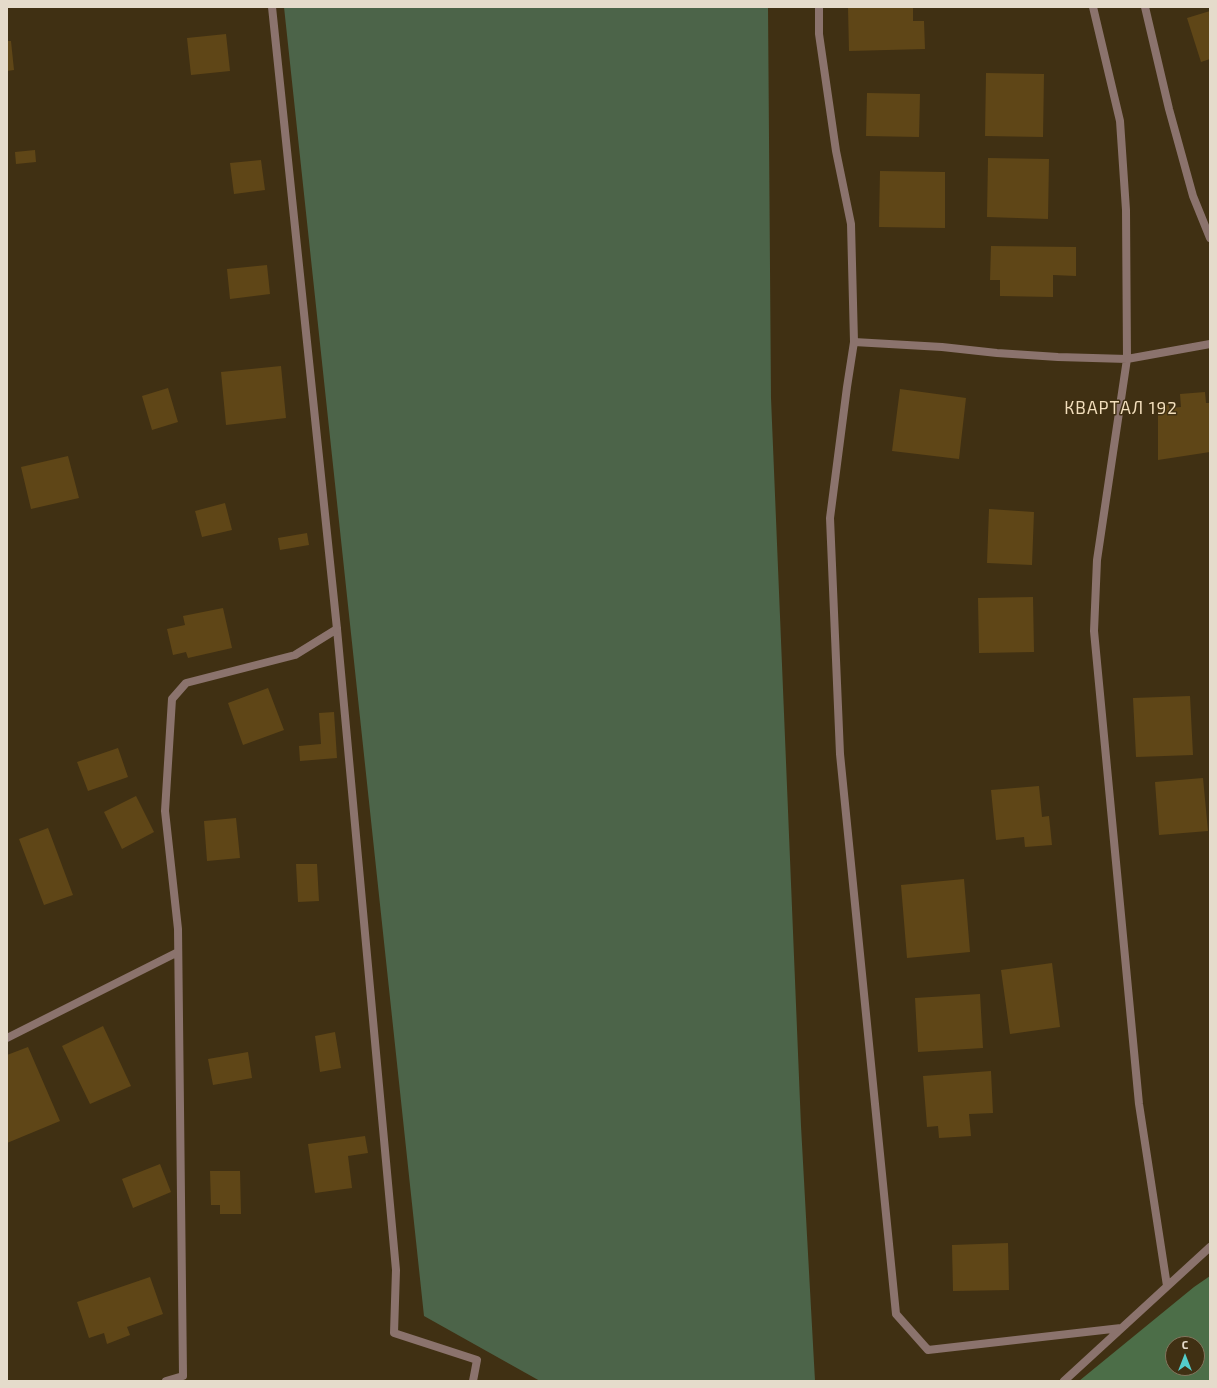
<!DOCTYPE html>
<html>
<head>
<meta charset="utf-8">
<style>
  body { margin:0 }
  #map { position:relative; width:1217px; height:1388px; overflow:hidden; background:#403013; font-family:"Exo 2",sans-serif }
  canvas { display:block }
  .frame { position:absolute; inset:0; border:8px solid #e5dbcb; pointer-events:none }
  .north { position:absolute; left:1165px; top:1336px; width:40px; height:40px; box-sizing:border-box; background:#403013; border:1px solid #82745d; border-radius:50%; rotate:0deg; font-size:11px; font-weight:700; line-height:16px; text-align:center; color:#e5dbcb }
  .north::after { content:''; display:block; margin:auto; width:14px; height:18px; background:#53cdcb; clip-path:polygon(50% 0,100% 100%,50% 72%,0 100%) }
</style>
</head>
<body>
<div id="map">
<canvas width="1217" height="1388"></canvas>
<div class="frame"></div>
<div class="north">С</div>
</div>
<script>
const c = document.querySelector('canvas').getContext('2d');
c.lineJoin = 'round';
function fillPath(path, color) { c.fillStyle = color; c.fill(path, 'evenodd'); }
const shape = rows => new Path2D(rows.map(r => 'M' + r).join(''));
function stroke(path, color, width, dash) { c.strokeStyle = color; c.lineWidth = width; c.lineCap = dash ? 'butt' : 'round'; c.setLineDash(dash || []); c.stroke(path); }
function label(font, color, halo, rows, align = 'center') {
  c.font = font + ' "Exo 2",sans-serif'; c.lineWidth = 3; c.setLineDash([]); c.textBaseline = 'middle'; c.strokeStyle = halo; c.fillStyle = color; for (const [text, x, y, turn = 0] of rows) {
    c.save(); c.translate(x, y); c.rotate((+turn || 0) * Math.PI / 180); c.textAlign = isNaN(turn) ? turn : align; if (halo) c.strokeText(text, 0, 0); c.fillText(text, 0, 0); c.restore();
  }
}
fillPath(shape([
  [284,7,768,7,771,398,801,1126,815,1381,540,1381,424,1316]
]), '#4c6449');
fillPath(shape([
  [1210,1276,1210,1381,1079,1381,1194,1287],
  [1173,1344,1197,1344,1197,1368,1173,1368]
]), '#4c6e48');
fillPath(shape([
  [848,7,913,7,913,21,924,21,925,49,849,51],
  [1210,11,1210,59,1201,62,1187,18],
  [226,34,230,71,191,75,187,38],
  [7,41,11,41,14,70,7,71],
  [986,73,1044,74,1043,137,985,136],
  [867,93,920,94,919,137,866,136],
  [35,150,36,162,16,164,15,152],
  [988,158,1049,159,1048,219,987,217],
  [261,160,265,190,234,194,230,163],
  [880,171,945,172,945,228,879,227],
  [991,246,1076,247,1076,276,1053,275,1053,297,1000,296,1000,280,990,280],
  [267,265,270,294,230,299,227,269],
  [281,366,286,418,226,425,221,372],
  [168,388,178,422,152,430,142,396],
  [900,389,966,398,959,459,892,451],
  [1205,392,1206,403,1210,403,1210,452,1158,460,1158,406,1169,405,1169,408,1181,407,1180,394],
  [68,456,79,498,31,509,21,467],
  [225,503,232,530,202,537,195,511],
  [989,509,1034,512,1032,565,987,563],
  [307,533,309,545,280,550,278,538],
  [1033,597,1034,652,979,653,978,598],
  [223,608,232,648,188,658,186,652,173,655,167,629,185,625,183,616],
  [268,688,284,730,243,745,228,703],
  [1190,696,1193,755,1136,757,1133,698],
  [334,712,337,758,300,761,299,746,321,744,319,713],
  [118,748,128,777,88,791,77,762],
  [1203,778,1208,831,1159,835,1155,782],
  [1039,786,1042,817,1049,816,1052,845,1025,847,1024,837,996,840,991,790],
  [136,796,154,832,122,849,104,812],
  [236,818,240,858,207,861,204,821],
  [48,828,73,895,44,905,19,839],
  [296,864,317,864,319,901,298,902],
  [964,879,970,952,907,958,901,885],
  [1052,963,1060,1027,1010,1034,1001,970],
  [980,994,983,1048,918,1052,915,998],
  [103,1026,131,1086,90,1104,62,1046],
  [335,1032,341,1068,320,1072,315,1036],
  [28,1047,60,1121,7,1143,7,1055],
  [248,1052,252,1078,213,1085,208,1059],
  [991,1071,993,1113,969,1114,971,1136,939,1138,938,1126,927,1127,923,1076],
  [365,1136,368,1153,348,1156,352,1188,315,1193,308,1144],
  [160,1164,171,1192,133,1208,122,1179],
  [210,1171,240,1171,241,1214,220,1214,220,1205,211,1205],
  [1008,1243,1009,1290,953,1291,952,1245],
  [150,1277,163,1314,127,1327,130,1335,107,1344,104,1333,89,1338,77,1302]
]), '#5f4617');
stroke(shape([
  [7,1038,178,952],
  [166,1381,183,1376,178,929,165,811,172,699,186,683,295,655,337,629,396,1270,394,1333,477,1360,473,1381]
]), '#8b736d', 8);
stroke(shape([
  [272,7,337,629],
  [819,7,819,34,836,151,851,224,854,342,847,387,830,518,840,754,896,1314,928,1350,1121,1328],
  [1093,7,1120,121,1126,210,1127,359,1097,560,1094,631,1139,1104,1167,1286],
  [1145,7,1169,109,1193,196,1210,238],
  [854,342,942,347,997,353,1058,357,1127,359,1210,344],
  [1064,1381,1210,1247]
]), '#8b736d', 8);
c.letterSpacing = '1px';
label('17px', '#f2debc', '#403013', [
  ["КВАРТАЛ 192",1121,408]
]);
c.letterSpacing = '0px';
</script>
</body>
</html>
